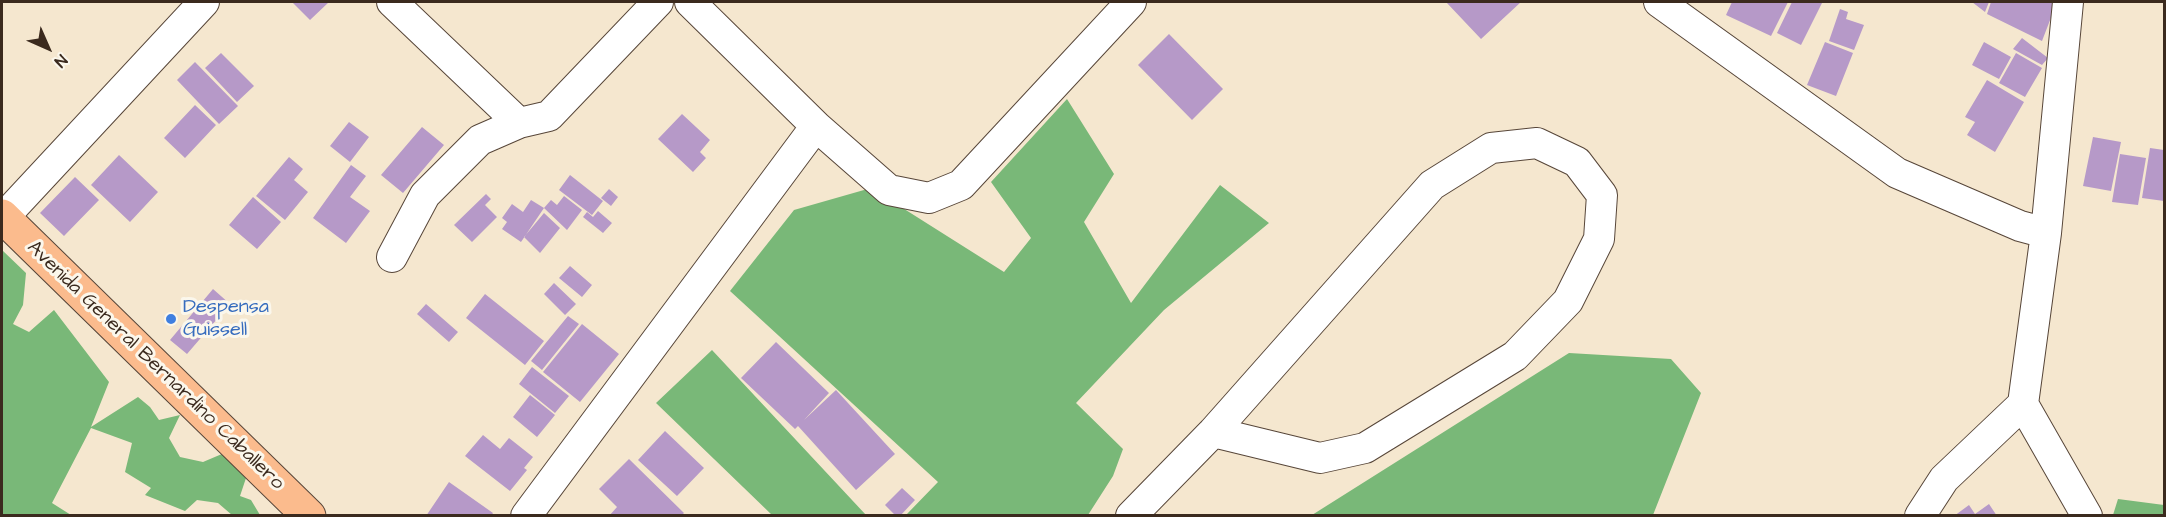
<!DOCTYPE html>
<html>
<head>
<meta charset="utf-8">
<style>
  body { margin:0 }
  #map { position:relative; width:2166px; height:517px; overflow:hidden; background:#f5e7cf; font-family:"Architects Daughter",sans-serif }
  canvas { display:block }
  .frame { position:absolute; inset:0; border:3px solid #3b2a1e; pointer-events:none }
  .north { position:absolute; left:18px; top:18px; width:60px; height:60px; -webkit-text-stroke:4px #fbf7ec; paint-order:stroke; rotate:135deg; font-size:16px; font-weight:700; line-height:24px; text-align:center; color:#3b2a1e }
  .north::after { content:''; display:block; margin:auto; width:21px; height:27px; background:#3b2a1e; clip-path:polygon(50% 0,100% 100%,50% 72%,0 100%) }
</style>
</head>
<body>
<div id="map">
<canvas width="2166" height="517"></canvas>
<div class="frame"></div>
<div class="north">N</div>
</div>
<script>
const c = document.querySelector('canvas').getContext('2d');
c.lineJoin = 'round';
function fillPath(path, color) { c.fillStyle = color; c.fill(path, 'evenodd'); }
const shape = rows => new Path2D(rows.map(r => 'M' + r).join(''));
function stroke(path, color, width, dash) { c.strokeStyle = color; c.lineWidth = width; c.lineCap = dash ? 'butt' : 'round'; c.setLineDash(dash || []); c.stroke(path); }
function label(font, color, halo, rows, align = 'center') {
  c.font = font + ' "Architects Daughter",sans-serif'; c.lineWidth = 6; c.setLineDash([]); c.textBaseline = 'middle'; c.strokeStyle = halo; c.fillStyle = color; for (const [text, x, y, turn = 0] of rows) {
    c.save(); c.translate(x, y); c.rotate((+turn || 0) * Math.PI / 180); c.textAlign = isNaN(turn) ? turn : align; if (halo) c.strokeText(text, 0, 0); c.fillText(text, 0, 0); c.restore();
  }
}
fillPath(shape([
  [1067,99,1114,174,1084,222,1131,303,1220,185,1269,223,1164,310,1076,403,1123,449,1113,476,1088,515,906,515,938,482,730,291,794,210,871,188,1004,272,1031,238,991,182],
  [2,250,26,273,23,305,13,324,29,332,54,310,109,382,91,427,138,397,150,407,159,420,180,415,169,438,180,457,203,462,236,448,246,478,240,496,251,500,260,515,232,515,218,503,197,500,185,511,145,495,151,488,125,472,132,443,91,428,52,503,71,515,2,515],
  [712,350,866,515,772,515,656,403],
  [1569,353,1671,359,1701,393,1653,515,1312,515],
  [2118,499,2164,505,2164,515,2113,515]
]), '#79b878');
fillPath(shape([
  [292,2,329,2,310,20],
  [1446,2,1521,2,1481,39],
  [1732,2,1788,2,1771,36,1726,15],
  [1792,2,1818,2,1822,3,1801,45,1777,33],
  [1972,2,1989,2,1985,12],
  [1991,2,2057,2,2042,41,1987,14],
  [1840,9,1848,12,1846,19,1864,25,1854,50,1829,41],
  [1169,34,1223,89,1192,120,1138,65],
  [2022,38,2048,58,2042,65,2013,49],
  [1825,42,1853,53,1836,96,1807,85],
  [1984,42,2011,57,1999,79,1972,65],
  [221,53,254,86,237,102,205,68],
  [2016,53,2042,68,2025,97,1999,83],
  [195,62,238,106,219,124,177,80],
  [1987,80,2024,102,1995,152,1967,135,1975,122,1965,117],
  [195,105,216,125,185,158,164,138],
  [682,114,710,140,700,152,706,158,693,172,658,139],
  [349,122,369,137,350,162,330,146],
  [422,127,444,145,403,193,381,175],
  [2093,137,2121,142,2111,191,2083,186],
  [2150,148,2164,150,2164,201,2142,198],
  [2120,154,2146,158,2138,205,2112,202],
  [119,155,158,192,130,222,91,185],
  [289,157,303,169,294,180,308,192,285,220,256,196],
  [351,165,366,176,350,197,370,211,346,243,313,218],
  [570,175,603,201,592,215,559,190],
  [75,177,99,200,64,236,40,213],
  [609,189,618,197,611,206,601,198],
  [486,194,491,199,485,205,497,217,472,242,454,225],
  [564,196,582,210,567,230,544,208,551,200,557,205],
  [253,197,281,222,257,249,229,225],
  [531,200,544,208,521,242,502,229,507,222,502,218,512,204,523,212],
  [598,211,612,223,603,233,583,217,587,212,593,217],
  [544,213,560,228,540,253,524,237],
  [570,266,592,285,582,297,559,278],
  [554,283,576,304,565,315,544,294],
  [213,289,230,304,187,354,170,340],
  [485,294,544,341,525,365,466,318],
  [426,304,458,332,449,342,417,314],
  [568,316,579,324,542,370,531,361],
  [582,324,619,354,580,402,543,372],
  [776,342,829,393,804,420,836,390,895,454,856,490,798,426,795,429,741,378],
  [532,367,569,396,555,413,519,384],
  [530,395,555,415,537,437,513,417],
  [665,431,704,468,677,496,638,460],
  [483,435,500,449,509,438,533,457,524,468,527,470,510,491,465,456],
  [629,459,684,513,681,516,609,516,617,507,599,489],
  [449,482,493,513,491,516,426,516],
  [902,488,915,500,900,516,896,516,885,505],
  [1989,504,1997,516,1954,516,1969,505,1975,514]
]), '#b699c8');
const minor = shape([
  [392,2,519,123,549,116,658,2],
  [1659,2,1897,173,2020,226,2046,233],
  [816,126,889,190,929,198,961,185,1131,2],
  [3,218,204,2],
  [392,257,425,195,480,140,519,123],
  [2023,404,2087,516],
  [526,516,816,126,690,2],
  [1131,516,1213,432,1432,185,1491,148,1537,143,1577,162,1602,195,1599,239,1568,301,1515,356,1365,448,1320,458,1213,432],
  [1920,516,1944,479,2023,404,2046,233,2068,2]
]);
const major = shape([
  [2,216,309,516]
]);
stroke(minor, '#574639', 32);
stroke(major, '#574639', 35);
stroke(minor, '#fff', 30);
stroke(major, '#fbbb8d', 33);
for (const [x, y, r, color] of [
  [171,319,6,"#3f7fe0"]
]) { const dot = new Path2D(); dot.arc(x, y, r, 0, 2 * Math.PI); c.fillStyle = color; c.fill(dot); stroke(dot, '#fbf7ec', 2); }
label('20px', '#366cbe', '#fbf7ec', [
  ["Despensa",183,308],
  ["Guissell",183,331]
], 'left');
label('20px', '#3b2a1e', '#fbf7ec', [
  ["Avenida General Bernardino Caballero",155,366,44]
]);
</script>
</body>
</html>
